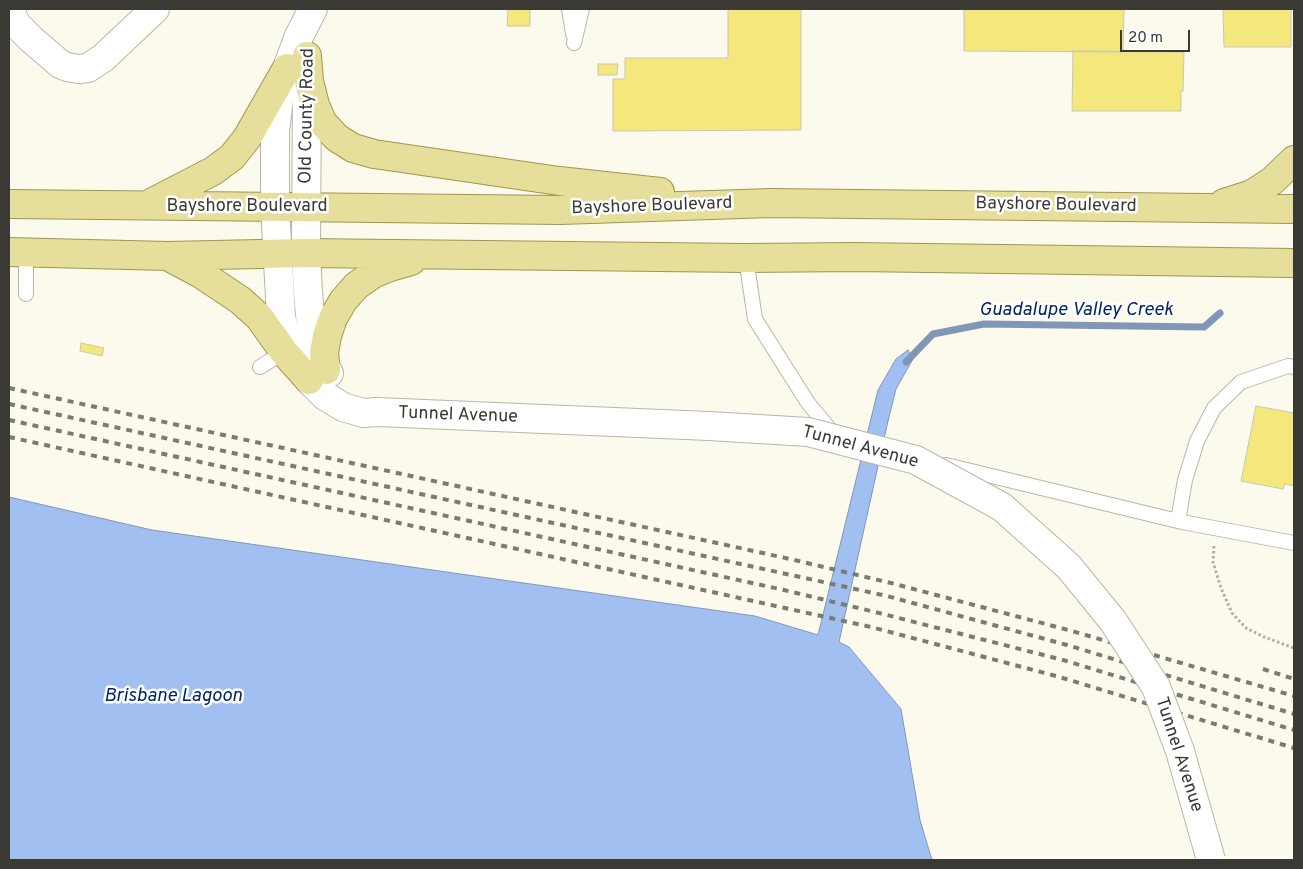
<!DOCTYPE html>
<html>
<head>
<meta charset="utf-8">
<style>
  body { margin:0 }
  #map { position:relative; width:1303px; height:869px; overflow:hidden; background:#fbfaec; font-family:Overpass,sans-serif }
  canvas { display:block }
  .frame { position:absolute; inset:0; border:10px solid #3a3934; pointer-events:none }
  .scale { position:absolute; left:1120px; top:30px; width:70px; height:22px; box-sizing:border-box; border:2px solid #3a3934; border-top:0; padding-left:6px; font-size:15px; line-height:18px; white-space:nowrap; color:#3a3934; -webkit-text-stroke:4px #fff; paint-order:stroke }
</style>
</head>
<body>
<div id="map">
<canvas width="1303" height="869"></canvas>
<div class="frame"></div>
<div class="scale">20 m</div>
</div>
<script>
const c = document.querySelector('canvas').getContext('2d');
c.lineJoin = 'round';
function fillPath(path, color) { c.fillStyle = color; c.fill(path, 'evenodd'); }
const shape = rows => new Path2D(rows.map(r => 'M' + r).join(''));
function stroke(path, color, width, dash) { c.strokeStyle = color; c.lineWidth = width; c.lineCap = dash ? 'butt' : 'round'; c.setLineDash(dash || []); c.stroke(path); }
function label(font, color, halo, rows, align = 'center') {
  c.font = font + ' Overpass,sans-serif'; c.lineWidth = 5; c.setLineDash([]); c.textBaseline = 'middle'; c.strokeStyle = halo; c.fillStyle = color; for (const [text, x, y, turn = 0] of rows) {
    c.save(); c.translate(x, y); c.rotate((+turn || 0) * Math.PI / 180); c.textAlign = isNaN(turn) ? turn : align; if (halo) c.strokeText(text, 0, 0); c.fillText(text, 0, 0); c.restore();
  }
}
const water = shape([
  [908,350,913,359,896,389,888,421,839,642,849,647,901,709,920,820,932,860,9,860,9,497,152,530,755,616,818,635,878,390,896,359,908,350]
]);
fillPath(water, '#a1bff1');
stroke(water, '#8297b8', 1);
stroke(shape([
  [906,362,933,334,984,324,1204,327,1220,313]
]), '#8297b8', 7);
const building = shape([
  [508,9,530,9,530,26,507,26,508,9],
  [728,9,801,9,801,130,613,131,613,79,625,79,625,58,728,58,728,9],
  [964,9,1124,9,1123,52,964,51,964,9],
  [1223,9,1291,9,1291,47,1224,47,1223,9],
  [1073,51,1184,52,1183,91,1181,91,1181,111,1072,111,1073,51],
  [598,64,618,64,617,75,598,75,598,64],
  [81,343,104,348,102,356,80,351,81,343],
  [1256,406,1294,413,1294,486,1285,484,1283,489,1241,481,1256,406]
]);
fillPath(building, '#f4e87d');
stroke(building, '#c7c6b9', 1);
const lane = shape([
  [569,9,573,34],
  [574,43,582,9],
  [26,253,26,294],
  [746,258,755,319,808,403,833,433,837,434],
  [260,367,284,352],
  [946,465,1182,522,1294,543],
  [1178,521,1185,480,1197,441,1214,408,1241,382,1288,366,1294,367]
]);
const street = shape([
  [10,9,16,24,31,39,60,64,67,67,78,69,88,68,103,58,155,9]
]);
const secondary = shape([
  [313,9,299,36,287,68,279,98,275,131,275,206,281,316,286,341,295,360,309,380,325,396,343,407,363,413,377,412,709,426],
  [307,83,306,253,308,292,312,336,316,352,329,373]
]);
const primary = shape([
  [307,56,309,81,315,105,323,123,337,138,353,148,374,154,559,181,660,192],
  [151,203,213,171,232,157,247,138,287,68],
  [1224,203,1252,194,1272,181,1294,160],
  [9,204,561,210,771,203,1294,209],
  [9,252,168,256,306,253,746,258,855,257,1294,263],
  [169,257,201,274,240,300,259,317,284,352,309,380],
  [326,370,324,353,327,336,333,318,343,301,356,286,373,274,390,267,411,261]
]);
stroke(lane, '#b8b7aa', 16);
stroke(street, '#b8b7aa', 30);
stroke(secondary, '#b8b7aa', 30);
stroke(primary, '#9f974c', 30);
stroke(shape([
  [1214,546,1213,562,1221,588,1232,613,1246,628,1264,637,1294,648]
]), '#b0afa4', 3, [2.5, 2.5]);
stroke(lane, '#fff', 14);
stroke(street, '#fff', 28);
stroke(secondary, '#fff', 28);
stroke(primary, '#e6df9b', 28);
stroke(shape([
  [9,388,790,559,891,583,1072,631,1294,696],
  [9,404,887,596,1067,645,1294,714],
  [9,420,784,590,879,613,1063,660,1294,730],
  [9,437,871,627,1056,676,1294,748],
  [1263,669,1294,679]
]), '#7c7b73', 4, [6, 6]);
const secondaryBridge = shape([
  [709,426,808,432,916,460,1002,507,1069,567,1113,621,1156,687,1180,751,1211,860]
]);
stroke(secondaryBridge, '#b8b7aa', 30, []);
stroke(secondaryBridge, '#fff', 28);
label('18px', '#3a3934', '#fff', [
  ["Old County Road",308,116,-89],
  ["Bayshore Boulevard",1056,206,1],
  ["Bayshore Boulevard",247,207],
  ["Bayshore Boulevard",652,207,-2],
  ["Tunnel Avenue",458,416,2],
  ["Tunnel Avenue",860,448,15],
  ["Tunnel Avenue",1178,755,72]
]);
label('italic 19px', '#00256a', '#fff', [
  ["Guadalupe Valley Creek",1076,311],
  ["Brisbane Lagoon",173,697]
]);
</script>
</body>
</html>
